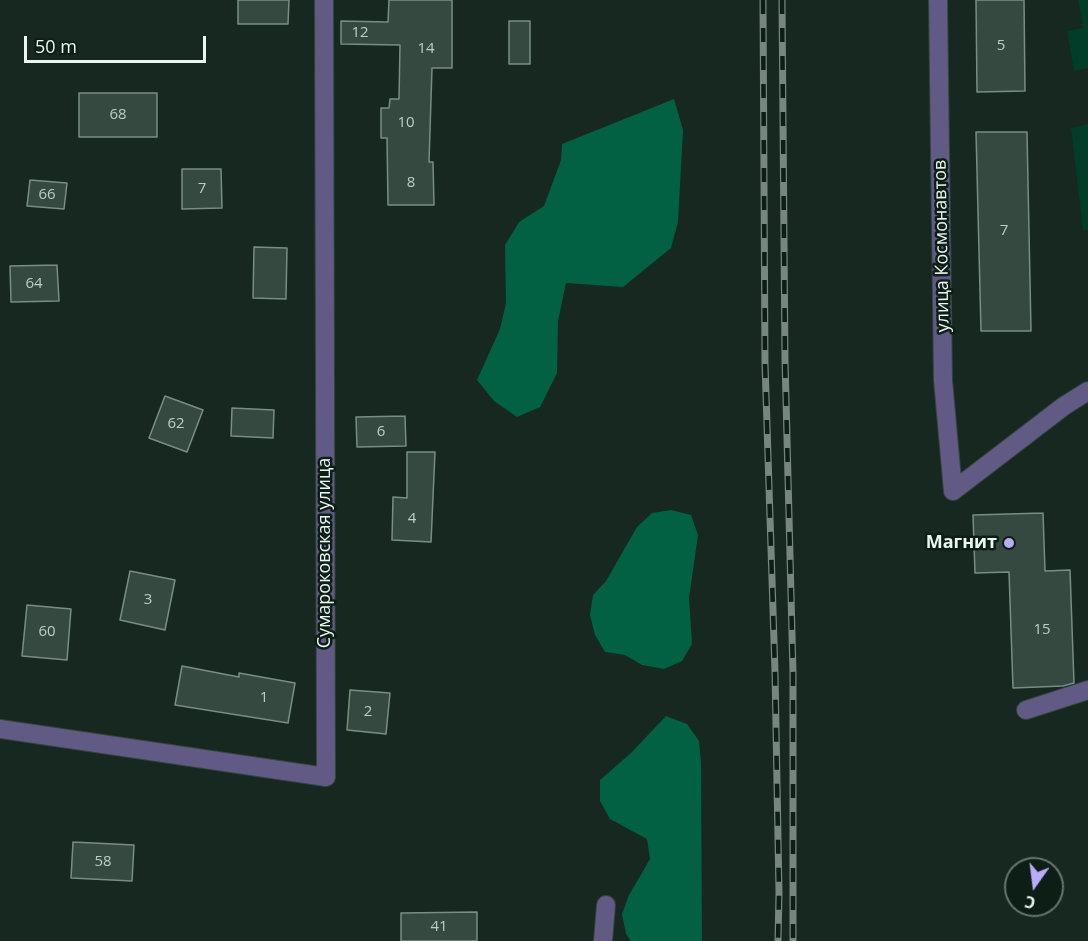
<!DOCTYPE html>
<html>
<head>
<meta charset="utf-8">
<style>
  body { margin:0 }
  #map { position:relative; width:1088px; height:941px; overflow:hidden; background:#162820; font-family:"Open Sans",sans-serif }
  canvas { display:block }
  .north { position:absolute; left:1004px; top:857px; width:60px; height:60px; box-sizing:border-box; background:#0d1e16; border:2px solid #66756e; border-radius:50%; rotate:194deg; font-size:16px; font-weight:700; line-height:24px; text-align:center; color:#ecf7f1 }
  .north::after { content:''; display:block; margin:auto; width:21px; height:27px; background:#b8abf7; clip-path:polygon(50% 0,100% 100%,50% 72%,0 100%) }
  .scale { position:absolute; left:24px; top:36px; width:182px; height:27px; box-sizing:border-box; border:3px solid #ecf7f1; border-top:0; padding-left:8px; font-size:18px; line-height:21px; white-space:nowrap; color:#ecf7f1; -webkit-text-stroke:4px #0d1e16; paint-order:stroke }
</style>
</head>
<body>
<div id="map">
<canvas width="1088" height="941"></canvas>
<div class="north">С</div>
<div class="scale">50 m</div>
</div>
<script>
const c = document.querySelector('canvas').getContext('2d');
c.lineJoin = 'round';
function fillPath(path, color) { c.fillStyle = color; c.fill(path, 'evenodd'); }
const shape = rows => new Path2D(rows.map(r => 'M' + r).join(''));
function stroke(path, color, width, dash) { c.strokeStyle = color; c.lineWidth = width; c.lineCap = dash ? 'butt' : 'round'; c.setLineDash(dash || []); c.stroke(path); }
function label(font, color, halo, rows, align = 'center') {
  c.font = font + ' "Open Sans",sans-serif'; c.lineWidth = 5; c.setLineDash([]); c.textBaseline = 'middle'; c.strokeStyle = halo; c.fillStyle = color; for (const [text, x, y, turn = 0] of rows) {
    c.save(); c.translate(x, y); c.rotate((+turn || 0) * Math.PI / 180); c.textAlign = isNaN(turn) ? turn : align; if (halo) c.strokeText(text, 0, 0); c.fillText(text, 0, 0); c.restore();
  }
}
fillPath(shape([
  [1078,0,1088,0,1088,68,1074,71,1067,31,1083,28],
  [1088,124,1088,230,1083,230,1071,128]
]), '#023d29');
fillPath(shape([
  [674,99,683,130,678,222,671,248,623,287,566,283,558,321,557,373,540,407,517,417,494,401,477,380,500,329,506,303,505,245,519,222,544,206,561,160,562,144],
  [671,510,691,515,698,535,689,598,692,644,682,661,664,669,642,665,625,655,605,652,595,635,590,615,593,595,606,581,637,527,652,513],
  [666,716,687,724,699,741,701,763,702,941,631,941,626,934,622,914,629,895,650,859,647,839,610,819,600,801,600,780,631,753]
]), '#026143');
const building = shape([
  [238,0,289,0,288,24,238,24,238,0],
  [389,0,452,0,452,68,432,68,429,162,433,162,434,205,388,205,387,138,381,138,381,108,389,108,390,99,399,99,400,45,341,44,341,21,388,22,389,0],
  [976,0,1024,0,1025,91,977,92,976,0],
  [509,21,530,21,530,64,509,64,509,21],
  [79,93,157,93,157,137,79,137,79,93],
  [976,132,1027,132,1031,331,981,331,976,132],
  [182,169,221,169,222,208,182,209,182,169],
  [30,180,67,183,64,209,27,206,30,180],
  [254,247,287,248,286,299,253,298,254,247],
  [57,265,59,301,11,302,10,266,57,265],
  [165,396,203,410,187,452,149,438,165,396],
  [232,408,274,410,273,438,231,436,232,408],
  [405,416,406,446,357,447,356,417,405,416],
  [407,452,435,452,431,542,392,540,393,497,407,498,407,452],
  [1043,513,1045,571,1070,570,1074,683,1063,686,1013,688,1009,572,975,573,973,515,1043,513],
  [130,571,175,580,165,630,120,620,130,571],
  [27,605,71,609,67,660,22,656,27,605],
  [182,666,239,677,239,673,295,683,288,723,175,705,182,666],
  [350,690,390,693,386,734,347,730,350,690],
  [73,842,134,845,132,881,71,878,73,842],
  [477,912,477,941,401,941,401,913,477,912]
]);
fillPath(building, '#364940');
stroke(building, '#798e83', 1.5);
const street = shape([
  [938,0,943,380,953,491],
  [953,491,1064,406,1088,391],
  [1026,710,1088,690],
  [0,729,326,777,324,0],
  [603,941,606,905]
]);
stroke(street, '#34453d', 20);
stroke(street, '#615a85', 18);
const rail = shape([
  [763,0,765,363,775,672,779,893,778,941],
  [782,0,785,360,793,673,793,941]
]);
stroke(rail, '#77867f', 7);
stroke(rail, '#0d1e16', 4.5, [14]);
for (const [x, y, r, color] of [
  [1009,543,6,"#b8abf7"]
]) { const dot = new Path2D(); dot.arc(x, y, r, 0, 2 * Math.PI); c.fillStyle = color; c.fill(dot); stroke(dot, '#0d1e16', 2); }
label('15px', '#beccc5', null, [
  ["12",360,33],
  ["5",1001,46],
  ["14",426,49],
  ["68",118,115],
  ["10",406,123],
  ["8",411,183],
  ["7",202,189],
  ["66",47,195],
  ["7",1004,231],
  ["64",34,284],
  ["62",176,424],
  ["6",381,432],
  ["4",412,519],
  ["3",148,600],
  ["15",1042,630],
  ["60",47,632],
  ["1",264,698],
  ["2",368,712],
  ["58",103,862],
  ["41",439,927]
]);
label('18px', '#ecf7f1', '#0d1e16', [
  ["улица Космонавтов",942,246,-91],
  ["Сумароковская улица",325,553,-90]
]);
label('bold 18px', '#ecf7f1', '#0d1e16', [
  ["Магнит",997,543]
], 'right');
</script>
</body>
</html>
